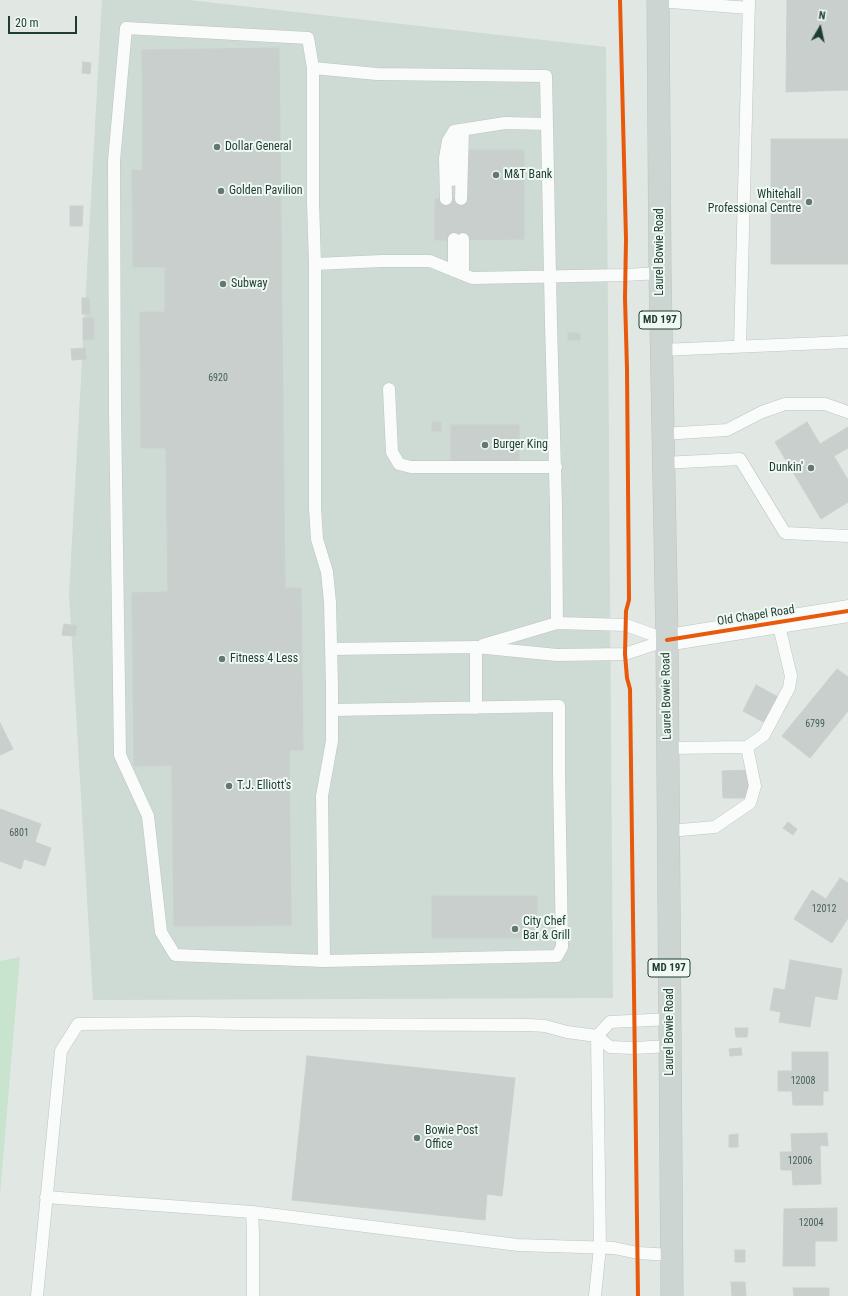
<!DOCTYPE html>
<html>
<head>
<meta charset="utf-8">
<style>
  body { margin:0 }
  #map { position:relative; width:848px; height:1296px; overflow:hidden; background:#e1e8e4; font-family:"Roboto Condensed",sans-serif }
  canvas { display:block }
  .north { position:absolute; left:800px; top:8px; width:40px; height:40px; -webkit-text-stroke:3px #eff8f2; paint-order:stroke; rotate:9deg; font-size:11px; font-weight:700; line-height:16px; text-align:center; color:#1e3c31 }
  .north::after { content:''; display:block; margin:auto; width:14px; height:18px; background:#1e3c31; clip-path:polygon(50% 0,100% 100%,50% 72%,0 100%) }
  .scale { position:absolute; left:8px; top:16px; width:69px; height:18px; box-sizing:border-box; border:2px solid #1e3c31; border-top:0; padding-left:5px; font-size:12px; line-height:14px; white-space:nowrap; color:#1e3c31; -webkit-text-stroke:3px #eff8f2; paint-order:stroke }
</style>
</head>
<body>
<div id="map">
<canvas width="848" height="1296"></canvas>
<div class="north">N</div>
<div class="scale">20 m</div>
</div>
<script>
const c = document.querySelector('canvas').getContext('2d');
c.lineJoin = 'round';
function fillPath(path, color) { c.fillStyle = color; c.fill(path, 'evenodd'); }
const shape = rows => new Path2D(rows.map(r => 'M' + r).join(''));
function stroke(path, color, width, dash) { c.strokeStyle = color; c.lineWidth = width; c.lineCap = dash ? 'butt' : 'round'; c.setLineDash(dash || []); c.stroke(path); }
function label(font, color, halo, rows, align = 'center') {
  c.font = font + ' "Roboto Condensed",sans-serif'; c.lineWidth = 4; c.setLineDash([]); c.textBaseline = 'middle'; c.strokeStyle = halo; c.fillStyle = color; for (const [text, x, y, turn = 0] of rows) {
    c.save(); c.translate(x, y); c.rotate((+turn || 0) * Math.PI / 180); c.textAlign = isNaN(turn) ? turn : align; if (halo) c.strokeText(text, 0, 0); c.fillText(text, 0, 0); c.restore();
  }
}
fillPath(shape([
  [102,0,189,0,606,47,613,998,93,1000,69,594]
]), '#cedad4');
fillPath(shape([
  [20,957,0,1194,0,961]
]), '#c8e3ce');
const building = shape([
  [787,0,848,0,848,90,786,92,787,0],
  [279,48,285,588,301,588,303,750,289,750,291,925,174,926,172,765,134,766,132,593,168,592,166,448,141,448,140,312,165,312,165,267,133,267,132,170,143,170,142,50,279,48],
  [83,62,91,63,90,74,82,73,83,62],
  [771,139,848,139,848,264,771,264,771,139],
  [468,150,524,150,524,239,435,240,435,199,468,199,468,150],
  [70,206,83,206,82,226,70,226,70,206],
  [82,298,89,298,90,314,82,314,82,298],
  [83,318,94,318,94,339,83,340,83,318],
  [568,333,580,333,580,340,568,340,568,333],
  [85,348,86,359,72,360,71,349,85,348],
  [432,422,441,422,441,431,432,431,432,422],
  [807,422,820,444,825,441,848,480,848,502,821,519,775,442,807,422],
  [451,425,519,425,519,465,451,466,451,425],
  [848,427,848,448,834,456,825,441,848,427],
  [64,624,77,626,75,636,62,635,64,624],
  [837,669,848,677,848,711,810,758,782,736,837,669],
  [756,685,780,698,767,724,743,711,756,685],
  [0,723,13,749,0,755,0,723],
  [749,770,749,798,723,798,722,771,749,770],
  [0,809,41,824,35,842,51,848,45,866,24,859,21,869,0,861,0,809],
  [788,822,797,829,793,835,783,828,788,822],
  [840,878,848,883,848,918,832,943,794,919,812,890,826,899,840,878],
  [432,896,537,896,537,938,432,938,432,896],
  [790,960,842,969,837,1000,815,996,810,1027,779,1022,781,1012,770,1010,774,988,785,990,790,960],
  [735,1028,748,1028,747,1037,736,1037,735,1028],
  [741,1048,742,1055,730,1056,729,1049,741,1048],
  [792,1052,828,1052,828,1091,823,1091,823,1105,793,1105,792,1091,778,1091,778,1071,792,1071,792,1052],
  [307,1056,515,1078,502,1196,487,1194,485,1220,292,1200,307,1056],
  [827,1133,828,1146,820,1145,821,1184,793,1185,792,1170,781,1170,780,1152,792,1152,791,1134,827,1133],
  [738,1134,738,1147,729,1147,729,1135,738,1134],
  [837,1208,837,1241,815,1241,815,1266,783,1266,784,1209,837,1208],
  [735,1250,745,1250,745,1262,735,1262,735,1250],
  [731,1282,745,1282,746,1296,732,1296,731,1282],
  [793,1288,829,1288,829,1296,794,1296,793,1288]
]);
fillPath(building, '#c8cfcc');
stroke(building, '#cad1cd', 1);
const lane = shape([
  [658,1,749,8],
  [313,68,308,38,126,28,114,161,115,410,120,755,148,816,161,932,175,955,324,961,557,956,562,947,559,773,559,706,332,710],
  [453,180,454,142],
  [446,199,445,158,448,141,454,131,505,123,547,124],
  [461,199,463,130],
  [454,239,454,271],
  [463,239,463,274],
  [315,264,382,261,430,261,472,278,625,275,660,273],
  [740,346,749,0],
  [661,350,848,342],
  [389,389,392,452,399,464,411,467,556,467],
  [662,434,727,430,762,412,785,404,825,404,848,412],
  [663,463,740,459,785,533,848,536],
  [483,645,557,623,626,625,667,640],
  [331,649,476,647,557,655,625,654,667,640],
  [476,708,476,647],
  [668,748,747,747,764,735,789,688,791,676,778,622],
  [669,831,715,827,750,803,755,786,747,747],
  [324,961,322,796,332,741,332,687,330,602,327,572,317,539,315,508,315,264,313,202,313,68,377,74,546,76,551,324,556,506,557,623],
  [46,1197,252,1212,518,1245,614,1248,638,1253,671,1255],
  [252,1212,253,1233,253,1296],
  [37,1296,61,1051,78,1024,193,1023,245,1024,529,1025,545,1026,567,1032,597,1036,610,1047,634,1048,670,1046],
  [595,1296,600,1247,597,1036,610,1022,670,1019]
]);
const secondary = shape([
  [667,640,848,611]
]);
const primary = shape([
  [658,0,660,273,667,640,672,1296]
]);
stroke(lane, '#bec5c1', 13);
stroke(secondary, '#bac4c0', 23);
stroke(primary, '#bbc5c1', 23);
stroke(lane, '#fafcfb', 12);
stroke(secondary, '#fafcfb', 22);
stroke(primary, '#ccd5d1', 22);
stroke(shape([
  [620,0,626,239,625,298,627,369,629,600,626,611,625,654,627,678,630,689,638,1296],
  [667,640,848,611]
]), '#e8590c', 4);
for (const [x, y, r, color] of [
  [217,147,4,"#627870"],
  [496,175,4,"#627870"],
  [221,191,4,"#627870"],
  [809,202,4,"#627870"],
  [223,284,4,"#627870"],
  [485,445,4,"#627870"],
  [811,468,4,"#627870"],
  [222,659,4,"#627870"],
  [229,786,4,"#627870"],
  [515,929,4,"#627870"],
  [417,1138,4,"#627870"]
]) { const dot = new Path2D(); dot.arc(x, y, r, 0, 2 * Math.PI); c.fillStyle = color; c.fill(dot); stroke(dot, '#eff8f2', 1.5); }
label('10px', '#496258', null, [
  ["6920",218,378],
  ["6799",815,724],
  ["6801",19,833],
  ["12012",824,909],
  ["12008",803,1081],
  ["12006",800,1161],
  ["12004",811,1223]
]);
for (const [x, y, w] of [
  [660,320,42],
  [669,968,42]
]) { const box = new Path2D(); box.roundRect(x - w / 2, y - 9, w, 18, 3); c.fillStyle = '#eff8f2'; c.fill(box); stroke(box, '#1e3c31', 1); }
label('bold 11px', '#1e3c31', null, [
  ["MD 197",660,320],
  ["MD 197",669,968]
]);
label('12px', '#1e3c31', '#eff8f2', [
  ["Dollar General",225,147],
  ["M&T Bank",504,175],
  ["Golden Pavilion",229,191],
  ["Whitehall",801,195,"right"],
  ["Professional Centre",801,209,"right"],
  ["Subway",231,284],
  ["Burger King",493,445],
  ["Dunkin'",803,468,"right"],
  ["Fitness 4 Less",230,659],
  ["T.J. Elliott's",237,786],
  ["City Chef",523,922],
  ["Bar & Grill",523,936],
  ["Bowie Post",425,1131],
  ["Office",425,1145]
], 'left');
label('12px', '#1e3c31', '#eff8f2', [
  ["Laurel Bowie Road",660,252,-90],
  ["Old Chapel Road",756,616,-9],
  ["Laurel Bowie Road",667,696,-91],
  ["Laurel Bowie Road",670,1032,-90]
]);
</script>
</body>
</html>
